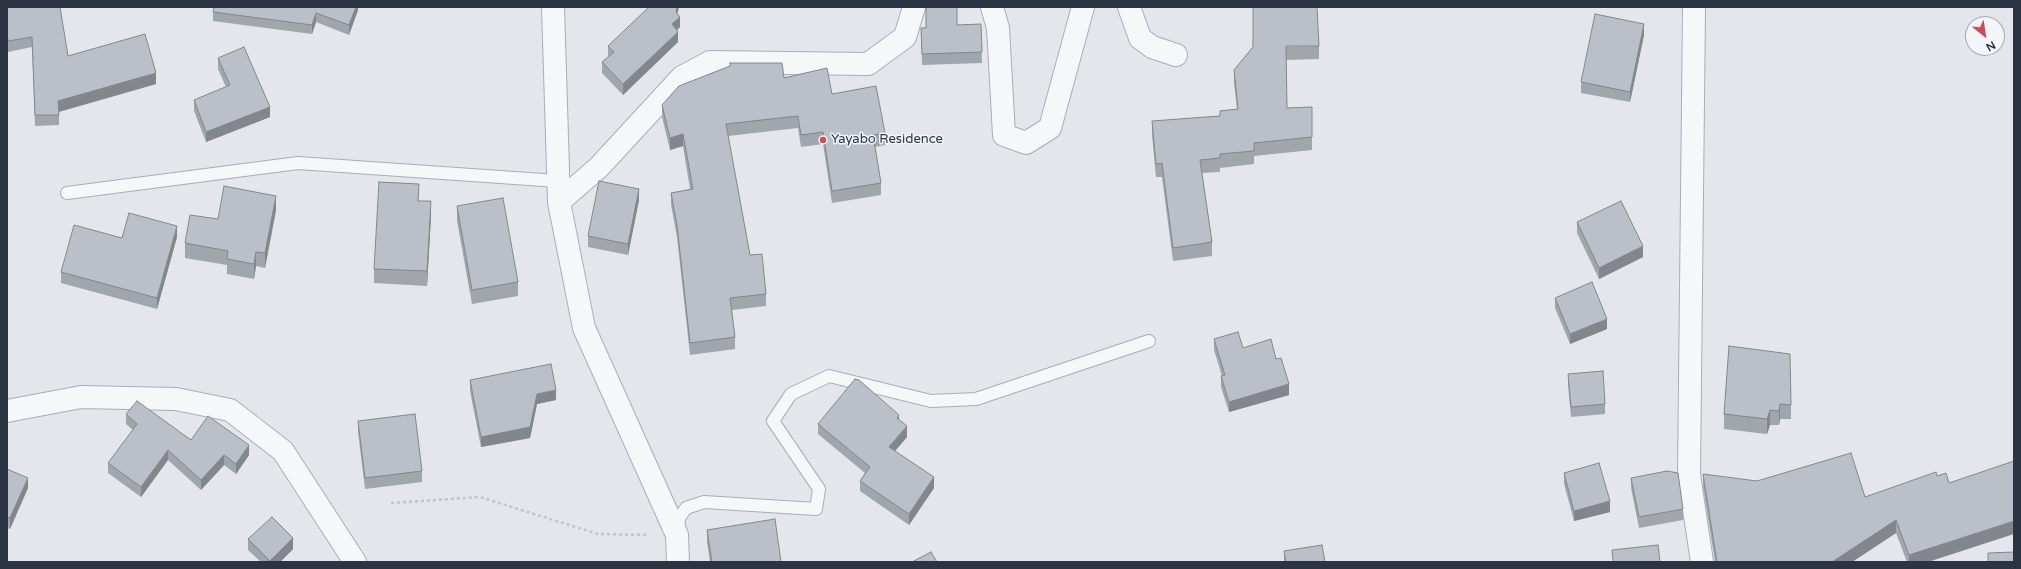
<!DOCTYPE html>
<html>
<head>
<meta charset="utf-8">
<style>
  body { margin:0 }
  #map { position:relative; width:2021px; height:569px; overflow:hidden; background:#e4e6eb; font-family:"Varela Round",sans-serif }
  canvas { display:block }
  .frame { position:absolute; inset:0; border:8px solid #2c3443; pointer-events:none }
  .north { position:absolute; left:1965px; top:16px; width:40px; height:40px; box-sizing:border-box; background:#f3f5f8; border:1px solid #a3a8b0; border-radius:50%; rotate:150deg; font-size:11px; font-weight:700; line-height:16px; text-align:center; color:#2c3443 }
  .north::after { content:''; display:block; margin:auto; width:14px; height:18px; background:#cb4e5f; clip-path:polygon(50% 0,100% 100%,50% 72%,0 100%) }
</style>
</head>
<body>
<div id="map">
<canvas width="2021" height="569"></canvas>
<div class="frame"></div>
<div class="north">N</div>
</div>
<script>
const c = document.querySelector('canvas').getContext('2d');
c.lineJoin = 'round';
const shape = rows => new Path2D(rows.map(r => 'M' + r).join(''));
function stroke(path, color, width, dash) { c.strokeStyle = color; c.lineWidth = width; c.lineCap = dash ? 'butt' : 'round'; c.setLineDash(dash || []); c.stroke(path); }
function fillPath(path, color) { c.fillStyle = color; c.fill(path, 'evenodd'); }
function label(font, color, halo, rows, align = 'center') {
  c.font = font + ' "Varela Round",sans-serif'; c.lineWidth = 3; c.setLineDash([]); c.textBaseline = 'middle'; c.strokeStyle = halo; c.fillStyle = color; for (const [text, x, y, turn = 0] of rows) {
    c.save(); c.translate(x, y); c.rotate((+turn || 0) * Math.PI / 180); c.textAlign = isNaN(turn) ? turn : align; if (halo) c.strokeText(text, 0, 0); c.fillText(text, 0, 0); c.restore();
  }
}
const service = shape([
  [67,193,298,163,558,181],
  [678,532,679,518,686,508,704,502,816,509,819,489,773,421,791,394,829,376,931,401,976,399,1149,341]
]);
const minor = shape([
  [553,7,559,202,584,328,677,535,678,562],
  [992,7,998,28,1004,135,1026,143,1050,128,1083,7],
  [1129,7,1140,38,1152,47,1176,55],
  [1694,7,1689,475,1702,562],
  [559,202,599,167,682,77,710,62,868,64,905,37,914,7],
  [7,411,81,397,176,399,230,410,283,451,355,562]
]);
stroke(service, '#a9adb5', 14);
stroke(minor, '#a9adb5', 24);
stroke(shape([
  [391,503,480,497,598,534,649,535]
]), '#c1c4ca', 2.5, [3, 3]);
stroke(service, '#f6f7f9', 12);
stroke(minor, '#f6f7f9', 22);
fillPath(shape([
  [7,7,68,56,156,84,59,112,59,125,35,126,32,47,8,52,7,43],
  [358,7,358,10,349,35,316,22,312,34,213,21,213,12],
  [678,14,680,27,677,30,678,42,623,95,602,73,602,62,608,57,608,46],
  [981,24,982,63,922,65,921,28,957,25],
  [1644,35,1630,102,1581,93,1581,82],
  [1319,46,1319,59,1286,60,1287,108,1312,107,1312,150,1254,156,1254,164,1220,168,1220,172,1202,173,1212,242,1212,256,1173,261,1162,177,1156,177,1152,135,1152,121,1220,116,1220,111,1237,109,1234,83,1234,70,1253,47],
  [218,58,270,117,206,142,194,111,194,100,226,87,218,69],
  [730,63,784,78,832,94,885,133,885,145,875,147,881,183,881,195,832,203,823,144,801,147,798,128,728,136,750,255,766,294,766,306,732,310,735,337,735,349,690,355,677,237,671,205,671,193,690,189,683,146,670,150,662,117,662,105,730,66],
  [639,200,628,255,588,247,588,236],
  [419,201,431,216,427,286,374,283,374,269],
  [457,206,518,282,518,296,472,304,457,221],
  [276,210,265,268,256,266,254,279,227,274,227,265,185,258,185,243,218,219],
  [1577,222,1643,257,1599,279,1577,233],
  [177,237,157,309,61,283,61,272,122,238],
  [1555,298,1607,329,1570,344,1555,308],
  [1214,339,1243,348,1276,359,1289,395,1229,412,1221,387,1221,376,1222,376,1214,350],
  [1729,346,1791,405,1791,419,1780,419,1779,425,1770,425,1767,434,1724,429,1724,414],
  [1568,374,1605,404,1605,414,1571,417,1568,385],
  [470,380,556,400,537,404,530,438,481,447,470,391],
  [126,414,191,440,249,455,236,474,224,465,201,490,168,460,141,497,108,473,108,463,133,430,126,424],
  [899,420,907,437,895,451,934,488,909,525,860,491,860,481,865,473,818,434,818,424],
  [358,421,422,471,422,482,365,489,358,432],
  [7,469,28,488,10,529,7,528],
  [1564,473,1610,512,1574,521,1564,484],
  [1703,474,1865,497,1937,476,1949,483,1928,562,1907,562,1896,533,1852,562,1715,562,1703,487],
  [1631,478,1683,509,1683,520,1639,528,1631,488],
  [707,530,781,562,710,562,707,542],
  [248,539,293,549,280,562,261,562,248,550],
  [1284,551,1325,562,1284,562]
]), '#a1a5ac');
fillPath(shape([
  [356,7,358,7,358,10,349,35,349,25],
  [677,7,679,7,676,20,680,17,680,27,672,35,672,24],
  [316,13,316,22,312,34,312,25],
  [1644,24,1644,35,1630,102,1630,92],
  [678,32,678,42,623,95,623,84],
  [156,73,156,84,58,112,58,101],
  [270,107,270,117,206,142,206,132],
  [683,134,683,146,670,150,670,138],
  [639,189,639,200,628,255,628,244],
  [276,196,276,210,265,268,265,253],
  [431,201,431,216,427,286,427,271],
  [177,226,177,237,157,309,157,298],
  [1643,246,1643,257,1599,279,1599,268],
  [256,252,256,266,254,279,254,264],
  [1607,319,1607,329,1570,344,1570,334],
  [1289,384,1289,395,1229,412,1229,402],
  [556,390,556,400,537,404,530,438,481,447,481,437,537,394],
  [1780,404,1780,419,1779,425,1779,411],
  [1770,410,1770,425,1767,434,1767,419],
  [899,415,899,425,897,418],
  [907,426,907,437,889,458,889,447],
  [249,445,249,455,236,474,236,464],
  [168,450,168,460,141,497,141,487],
  [224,455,224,465,201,490,201,480],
  [934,477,934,488,909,525,909,514],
  [28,478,28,488,10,529,10,518],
  [1610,501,1610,512,1574,521,1574,511],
  [1896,520,1896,533,1852,562,1832,562],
  [2014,521,2014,534,1928,562,1909,562,1909,555],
  [293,538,293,549,280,562,270,562,270,561]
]), '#83868c');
const building = shape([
  [7,7,60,7,68,56,145,34,156,73,58,101,59,115,35,115,32,37,8,41,7,33,7,7],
  [214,7,356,7,349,25,316,13,312,25,213,12,214,7],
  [649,7,677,7,676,12,680,17,672,24,678,32,623,84,602,62,614,52,608,46,649,7],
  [926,7,957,7,957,25,981,24,982,52,922,54,921,28,926,28,926,7],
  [1253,7,1317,7,1319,46,1286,46,1287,108,1312,107,1312,137,1254,143,1254,151,1220,154,1220,158,1200,160,1212,242,1173,248,1162,163,1156,164,1152,121,1220,116,1220,111,1238,109,1234,70,1253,47,1253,7],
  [1595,14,1644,24,1630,92,1581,82,1595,14],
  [244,47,270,107,206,132,194,100,230,85,218,58,244,47],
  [730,63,782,63,784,78,827,68,832,94,876,86,885,133,873,135,881,183,832,191,823,132,801,135,798,116,726,124,750,255,762,254,766,294,730,298,735,337,690,343,677,225,671,193,693,189,683,134,670,138,662,105,679,86,730,66,730,63],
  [599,181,639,189,628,244,588,236,599,181],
  [379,182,419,184,418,201,431,201,427,271,374,269,379,182],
  [224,186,276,196,265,253,256,252,254,264,227,259,228,251,185,243,190,215,218,219,224,186],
  [503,198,518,282,472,290,457,206,503,198],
  [1621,201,1643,246,1599,268,1577,222,1621,201],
  [129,213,177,226,157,298,61,272,74,225,122,238,129,213],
  [1592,282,1607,319,1570,334,1555,298,1592,282],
  [1238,332,1243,348,1271,339,1276,359,1281,358,1289,384,1229,402,1221,376,1225,375,1214,339,1238,332],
  [1729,346,1790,354,1791,405,1780,404,1779,411,1770,410,1767,419,1724,414,1729,346],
  [551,364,556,390,537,394,530,427,481,437,470,380,551,364],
  [1603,371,1605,404,1571,407,1568,374,1603,371],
  [855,379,859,380,899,415,897,418,907,426,889,447,934,477,909,514,860,481,870,467,818,424,855,379],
  [137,401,191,440,208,416,249,445,236,464,224,455,201,480,168,450,141,487,108,463,137,424,126,414,137,401],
  [415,414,422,471,365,478,358,421,415,414],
  [1851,453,1865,497,1936,472,1937,476,1946,473,1949,483,2014,461,2014,521,1909,555,1896,520,1832,562,1717,562,1703,474,1757,481,1851,453],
  [1599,463,1610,501,1574,511,1564,473,1599,463],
  [7,469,28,478,10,518,7,517,7,469],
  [1667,471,1678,473,1683,509,1639,517,1631,478,1667,471],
  [272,517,293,538,270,561,248,539,272,517],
  [775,519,781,562,712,562,707,530,775,519],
  [1322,545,1325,562,1286,562,1284,551,1322,545],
  [1658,545,1660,562,1613,562,1612,550,1658,545],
  [931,552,937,562,912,562,931,552],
  [2014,552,2014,562,1988,562,1988,553,2014,552]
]);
fillPath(building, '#bbc0c8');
stroke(building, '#83868c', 1);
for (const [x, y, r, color] of [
  [823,140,4,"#cb4e5f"]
]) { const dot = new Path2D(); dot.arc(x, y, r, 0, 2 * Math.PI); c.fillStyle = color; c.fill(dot); stroke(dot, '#f3f5f8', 1.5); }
label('13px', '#2c3443', '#f3f5f8', [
  ["Yayabo Residence",831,140]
], 'left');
</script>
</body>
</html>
